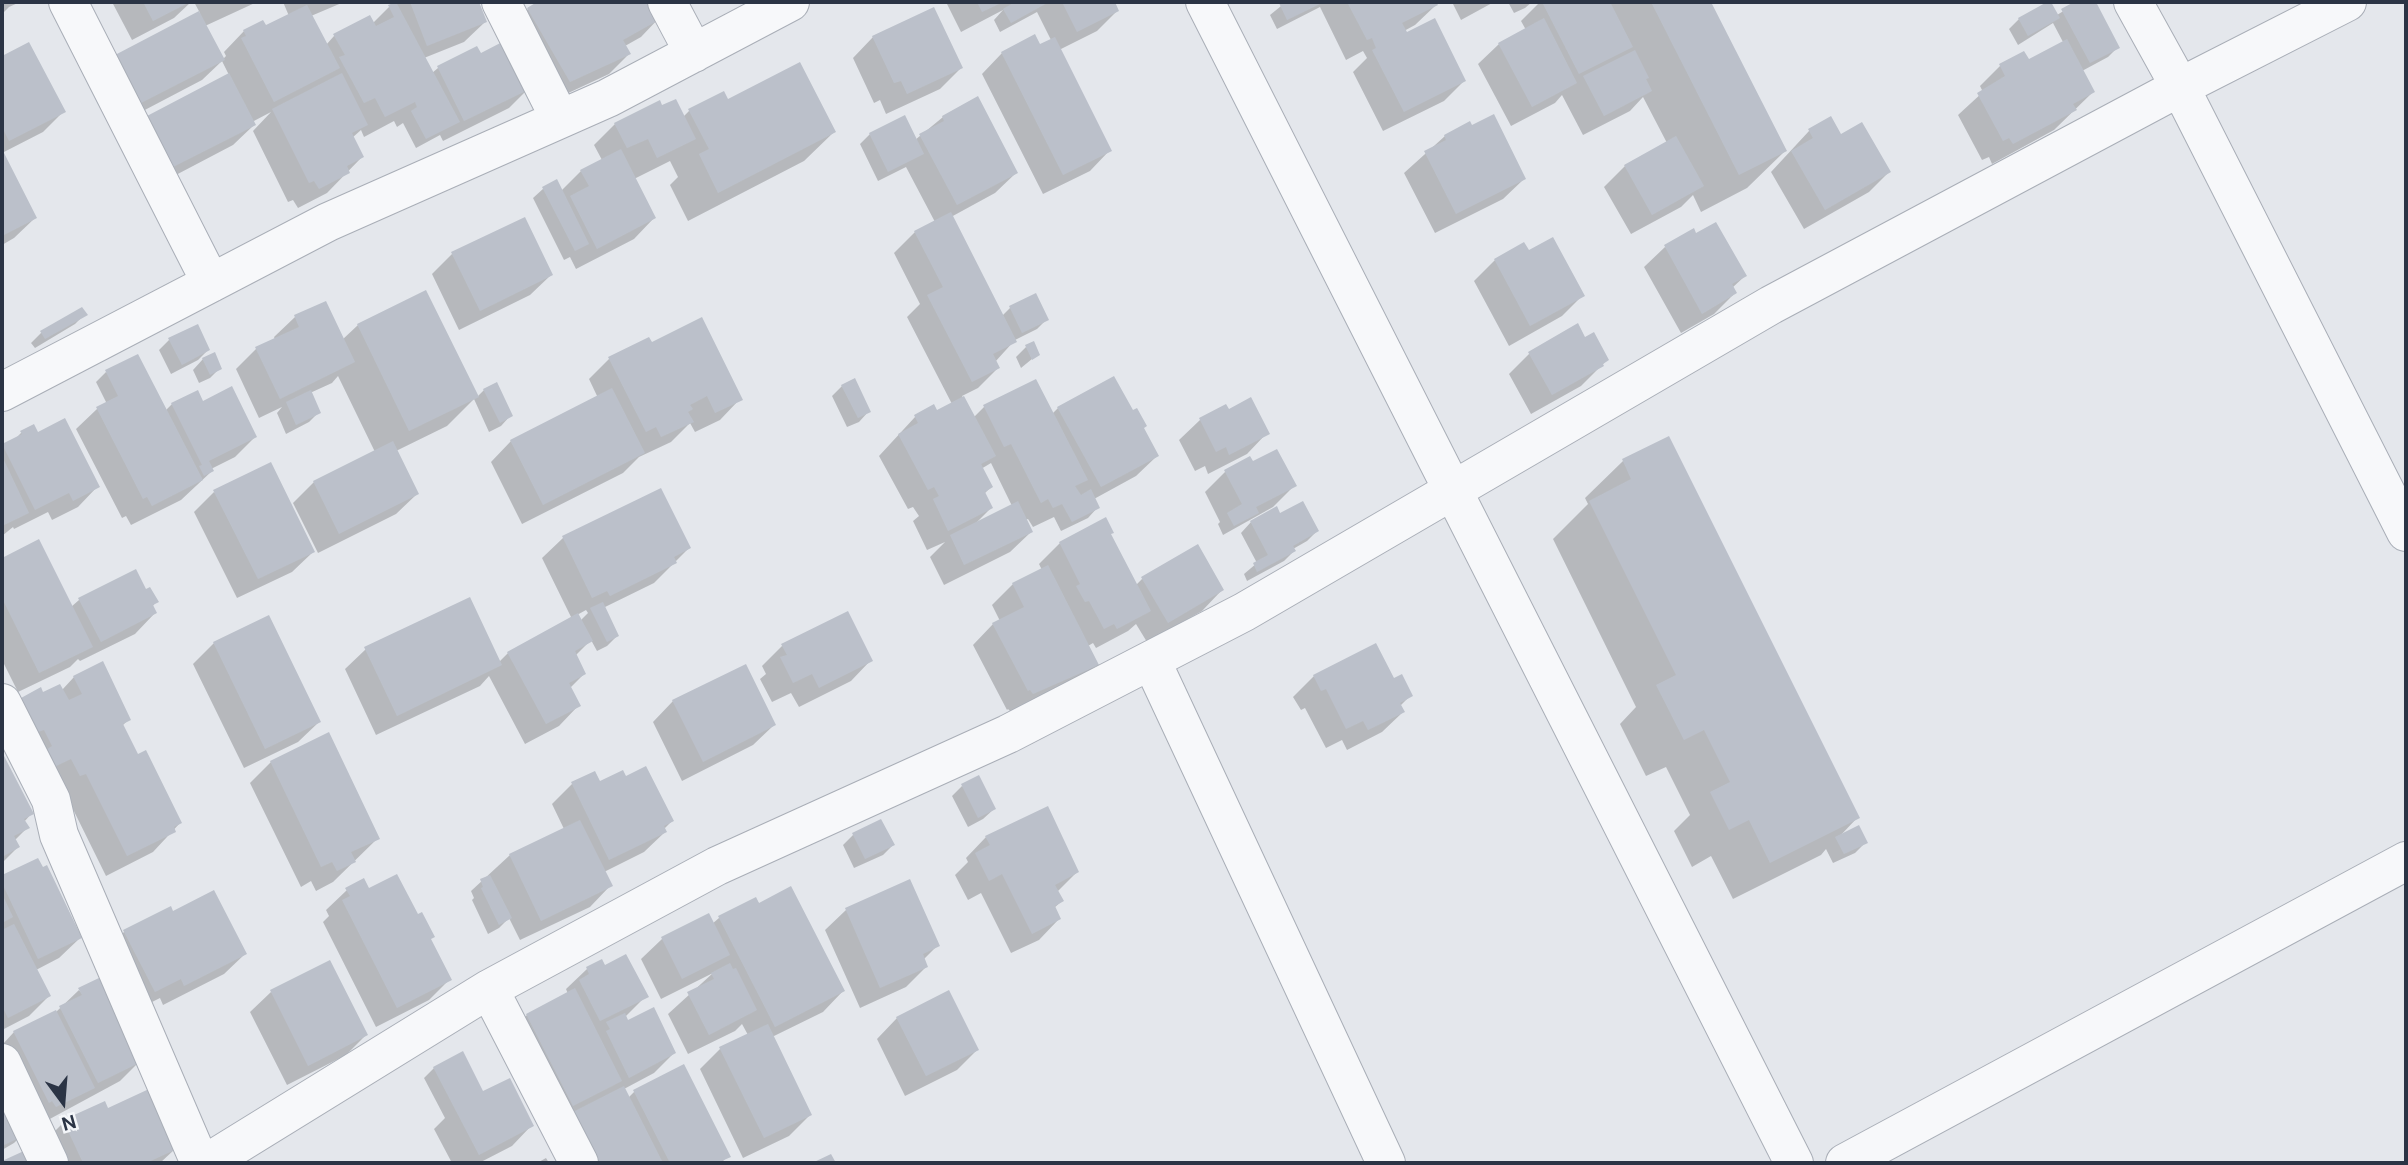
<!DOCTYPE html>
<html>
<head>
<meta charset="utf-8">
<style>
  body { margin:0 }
  #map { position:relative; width:2408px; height:1165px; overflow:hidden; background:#e4e7ec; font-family:"DM Sans",sans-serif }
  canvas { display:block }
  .frame { position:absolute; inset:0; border:4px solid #2b3445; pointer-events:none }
  .north { position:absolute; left:28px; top:1067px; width:70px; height:70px; -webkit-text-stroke:5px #f4f6f9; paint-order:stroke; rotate:164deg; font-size:19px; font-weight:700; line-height:28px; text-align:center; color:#2b3445 }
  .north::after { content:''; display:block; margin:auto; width:24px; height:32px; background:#2b3445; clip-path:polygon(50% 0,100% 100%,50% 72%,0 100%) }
</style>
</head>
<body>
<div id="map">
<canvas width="2408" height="1165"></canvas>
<div class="frame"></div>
<div class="north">N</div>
</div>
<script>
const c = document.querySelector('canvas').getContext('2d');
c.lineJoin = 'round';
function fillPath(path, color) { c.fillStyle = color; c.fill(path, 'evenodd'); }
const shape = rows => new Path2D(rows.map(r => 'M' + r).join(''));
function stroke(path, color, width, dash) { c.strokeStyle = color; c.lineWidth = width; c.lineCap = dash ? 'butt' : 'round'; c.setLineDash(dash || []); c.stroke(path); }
fillPath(shape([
  [2,2,20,2,9,7,2,14],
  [112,2,191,2,174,18,132,40],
  [194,2,257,2,205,26,223,59,226,56,224,52,244,31,265,27,289,16,283,2,344,2,311,16,326,45,334,36,372,24,394,2,477,2,485,22,464,42,424,58,432,73,438,68,476,48,480,56,530,87,509,108,443,141,440,135,416,148,403,123,397,127,394,121,364,137,361,130,352,138,362,157,327,193,298,208,293,200,288,202,253,131,271,112,252,122,254,125,233,145,153,187,229,75,222,61,202,80,120,123,200,13],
  [541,2,653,2,661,16,641,37,625,46,629,54,609,74,549,102,508,29,528,9],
  [946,2,1113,2,1117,11,1097,31,1059,50,1110,150,1090,171,1043,194,982,74,1002,53,1039,46,1051,40,1037,12,1000,32,994,20,1003,10,961,32],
  [1286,2,1434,2,1436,5,1415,25,1404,31,1464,81,1444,101,1383,131,1353,72,1367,58,1363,51,1346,60,1320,7,1277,29,1270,15],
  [1452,2,1494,2,1461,20],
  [1508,2,1532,2,1525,8,1514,13],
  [1540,2,1709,2,1785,151,1747,188,1701,212,1693,195,1681,207,1631,234,1604,187,1625,166,1667,143,1643,97,1630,111,1583,135,1562,95,1555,103,1511,126,1478,64,1499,44,1526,30,1521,21],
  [2078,2,2094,2,2118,47,2108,57,2082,71,2093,92,2054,130,1992,164,1989,157,1982,160,1958,115,1983,92,1980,86,2000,66,2029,61,2063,42,2053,23,2018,45,2009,29,2019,19,2057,15],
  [873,37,961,68,940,89,886,114,880,100,874,103,853,58],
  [29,45,63,112,43,132,2,153,2,58],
  [662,107,683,117,689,111,834,132,804,161,688,221,670,185,678,177,670,161,634,179,654,218,634,239,576,269,570,257,564,260,533,198,544,188,561,191,581,171,602,160,594,145,615,124],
  [943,117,1016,173,995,193,951,217,1002,316,1010,308,1035,296,1047,319,1037,329,1015,340,995,362,998,368,978,388,962,396,973,418,984,407,1036,381,1052,414,1058,408,1113,378,1157,456,1136,476,1094,499,1098,507,1088,518,1061,531,1054,517,1033,527,1028,519,1025,520,1031,532,1010,552,944,585,930,557,945,542,927,550,913,521,919,516,913,507,908,509,879,456,915,417,933,406,937,412,952,404,907,317,920,304,894,253,915,232,935,222,906,167,878,181,860,144,870,134,915,140],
  [991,463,1012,506,976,523,991,508,984,494,991,487,981,469],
  [1830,118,1840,136,1889,172,1869,192,1804,229,1771,172,1809,131],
  [1471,128,1524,179,1503,199,1435,233,1404,173,1445,136],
  [2,153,35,218,14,238,2,245],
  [1523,244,1528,253,1583,295,1562,316,1509,346,1474,281,1495,260],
  [1665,247,1745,276,1732,288,1735,293,1714,314,1681,333,1644,267],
  [452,254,551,275,530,295,459,330,432,274],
  [325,303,342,340,358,325,477,397,484,390,511,415,501,426,489,432,474,399,447,426,396,451,417,494,396,514,318,553,293,503,314,482,375,452,338,376,332,383,310,393,319,412,309,422,286,434,277,413,282,407,259,418,236,369,256,349,275,340,274,337,295,317],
  [85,314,75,324,35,348,31,343,41,333],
  [1585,339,1607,360,1581,386,1531,414,1509,374,1530,353],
  [169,340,208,350,198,360,171,374,159,350],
  [651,344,740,399,720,420,695,432,690,423,671,442,639,457,623,473,522,524,491,462,511,441,598,398,589,379,609,359],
  [1026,347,1038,354,1021,368,1016,357],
  [203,359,220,368,210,378,199,383,193,370],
  [106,372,165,411,172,404,202,403,255,437,235,457,211,469,212,471,181,500,131,525,126,516,122,518,76,429,97,409,107,404,96,382],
  [854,380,869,411,859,422,847,427,832,396,842,386],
  [1228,411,1267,433,1247,454,1208,474,1205,466,1195,471,1179,440,1200,420],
  [21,433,37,435,98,486,78,507,52,520,48,512,14,529,13,527,2,536,2,446,14,440],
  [1668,438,1858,817,1840,836,1865,843,1855,853,1833,863,1826,849,1821,855,1733,899,1711,856,1692,867,1674,831,1690,815,1666,767,1646,776,1620,724,1636,707,1553,539,1588,504,1585,498,1623,461],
  [1252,463,1295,485,1273,507,1223,535,1218,524,1220,522,1205,492,1225,472],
  [660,490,689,548,654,583,603,608,617,636,607,646,597,651,591,640,575,656,584,674,570,688,579,705,559,726,525,744,489,676,480,686,376,735,345,669,366,649,499,662,508,653,572,619,542,558,563,538],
  [586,610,588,613,580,621,577,615],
  [214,492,313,552,292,572,237,598,194,512],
  [1276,509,1279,515,1317,531,1307,541,1293,549,1294,551,1284,561,1247,581,1244,574,1257,563,1241,533,1251,522],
  [1109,535,1136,585,1142,579,1222,590,1202,611,1147,642,1136,624,1128,631,1096,648,1093,643,1088,646,1097,664,1076,685,1012,713,1008,709,1007,710,973,645,993,624,1000,621,992,605,1013,584,1042,570,1039,564,1060,543],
  [39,542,71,607,79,600,135,571,146,591,156,602,152,607,155,613,135,634,80,661,78,659,70,667,18,692,2,660,2,560],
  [214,643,319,722,298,742,244,768,193,664],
  [782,646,871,660,851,681,799,707,791,693,772,702,760,679,766,674,762,666],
  [1314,676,1393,680,1411,695,1400,706,1403,712,1382,732,1347,750,1342,740,1326,748,1305,708,1301,710,1293,697],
  [74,677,129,719,122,726,138,756,180,823,153,852,106,876,65,793,26,772,42,694,62,690],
  [673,701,774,725,753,745,682,781,653,722],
  [2,757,32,813,24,822,27,828,14,841,18,847,2,863],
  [271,762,378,838,333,882,316,891,311,881,301,887,250,783],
  [600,783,672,821,664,829,665,832,644,852,604,872,610,886,590,907,520,940,509,918,499,928,488,934,472,900,474,898,471,891,510,855,564,829,552,804,572,784],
  [962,786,994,809,983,819,968,827,952,796],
  [853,835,893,845,883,855,854,868,843,845],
  [986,837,1077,872,1057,892,1062,901,1054,908,1059,919,1039,940,1011,953,981,893,968,900,955,875,968,862,966,858],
  [38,861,80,938,59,958,36,970,49,996,29,1016,2,1030,2,877],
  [909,881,938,945,923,960,926,967,906,987,860,1008,825,930,846,910],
  [347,890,368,890,429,940,449,980,429,1000,376,1027,323,922,329,916,326,910],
  [755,899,843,991,823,1012,772,1037,810,1115,789,1136,743,1158,700,1069,720,1049,748,1035,742,1024,735,1031,688,1054,668,1014,713,973,661,999,641,959,662,939,708,916,712,924,719,918],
  [172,913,245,954,224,974,163,1005,160,998,134,1011,104,952,124,932],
  [602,961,605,967,646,996,625,1017,627,1022,674,1053,654,1073,624,1089,628,1098,635,1091,728,1156,721,1163,566,1163,506,1036,527,1015,568,994,566,989,587,969],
  [79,990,141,1060,120,1081,35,1127,2,1045,14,1032,56,1012],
  [271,992,366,1035,346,1055,287,1085,250,1012],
  [897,1018,977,1050,957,1070,905,1096,877,1039],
  [434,1068,483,1094,532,1125,512,1146,479,1163,452,1163,434,1129,445,1118,424,1078],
  [2,1106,24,1133,14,1143,2,1150],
  [107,1110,175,1149,160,1163,54,1163,44,1142,64,1122],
  [546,1158,549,1163,537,1163]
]), '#0003');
fillPath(shape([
  [143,2,190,2,153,21],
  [396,2,460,122,426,139,411,111,417,107,415,102,385,117,375,98,364,103,339,57,345,55,333,34,370,15,376,26,394,17,388,5],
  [410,2,479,2,487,22,427,46],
  [537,2,655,2,664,17,623,40,631,54,570,82,527,8],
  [977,2,1003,2,982,12],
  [1015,2,1049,2,1011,23,1003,9],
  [1062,2,1115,2,1119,11,1077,32],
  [1282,2,1324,2,1287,20,1279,3],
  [1347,2,1436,2,1438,5,1402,23,1407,32,1435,18,1466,81,1404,112,1372,50,1376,48,1372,38,1367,40],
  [1542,2,1610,2,1633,47,1579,74],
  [1651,2,1711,2,1787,151,1739,175],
  [2047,2,2051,2,2060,18,2028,36,2018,18],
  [2074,2,2096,2,2120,48,2090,63,2061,9],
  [307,5,340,68,274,102,241,38,246,36,243,30,263,20,266,25],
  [934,7,963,68,907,94,901,81,894,83,872,36],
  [199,11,225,60,141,103,115,55],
  [1544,18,1577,83,1532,107,1498,43],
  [1035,34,1040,44,1055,37,1112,151,1063,175,1001,52],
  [508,39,532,88,464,121,437,66,477,46,481,53],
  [2067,39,2095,92,2073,104,2077,110,2013,144,2009,138,2003,141,1977,93,2005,76,1999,64,2024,51,2029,59],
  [29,42,66,112,9,141,2,127,2,56],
  [1635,50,1649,78,1646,79,1652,91,1604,116,1583,76],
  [800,62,836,132,718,193,699,154,709,149,688,109,724,91,728,99],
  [229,73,256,125,173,167,147,116],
  [342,73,368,125,352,133,364,157,347,166,350,173,319,189,314,181,309,183,272,109],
  [978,96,1018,173,957,205,919,134,944,121,942,116],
  [676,99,696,139,657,158,648,139,627,148,614,123,660,100,662,105],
  [1494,114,1526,179,1456,214,1424,151,1446,140,1444,135,1470,121,1472,125],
  [905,115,924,154,888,172,869,133],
  [1831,116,1841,134,1862,122,1891,172,1825,210,1791,151,1813,138,1808,129],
  [1676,136,1704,186,1652,215,1624,165],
  [2,149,37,218,2,236],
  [621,149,656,218,597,249,570,196,589,186,580,170],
  [557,179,589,244,575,251,542,187],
  [951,212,1017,342,993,354,1000,368,972,382,927,295,943,287,914,231],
  [525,217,553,275,480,311,451,252],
  [1716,222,1747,276,1732,284,1737,293,1702,314,1664,245,1694,228,1696,233],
  [1553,237,1585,296,1530,326,1494,259,1524,242,1529,250],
  [426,290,479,397,409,431,357,324],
  [1036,293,1049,320,1022,333,1009,306],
  [326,301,355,362,280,399,255,347,299,327,294,315],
  [82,307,88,315,45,339,40,331],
  [702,317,743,400,715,413,707,396,690,405,693,409,688,412,694,422,661,437,656,427,646,432,608,357,649,337,652,342],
  [1578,323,1585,337,1594,332,1609,360,1603,364,1604,366,1552,395,1528,352],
  [198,324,210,350,182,365,168,338],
  [1034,341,1040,355,1032,360,1025,345],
  [215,352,222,369,210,375,202,358],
  [138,354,203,480,152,506,147,497,143,499,96,407,118,396,105,370],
  [1114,376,1133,410,1137,408,1147,426,1144,428,1159,456,1101,487,1057,407],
  [855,378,871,412,858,418,841,385],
  [1036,379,1088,480,1075,486,1081,495,1091,489,1100,508,1072,522,1062,504,1053,508,1048,499,1041,503,1011,444,1004,447,983,405],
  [497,382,513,416,500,423,483,389],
  [232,386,257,437,209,461,214,471,204,476,199,466,202,465,171,403,198,390,203,401],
  [612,388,645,453,543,505,510,440],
  [311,390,321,413,296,425,286,402],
  [964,396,996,456,981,464,993,487,985,492,993,508,948,531,933,499,939,496,934,487,928,490,898,434,918,423,914,415,934,404,937,410],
  [1251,397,1270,434,1229,455,1226,447,1216,452,1199,418,1226,404,1229,409],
  [65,418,100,487,73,501,69,493,35,510,2,444,22,434,20,431,34,424,38,432],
  [1669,436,1860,818,1770,863,1749,820,1729,830,1710,792,1730,782,1704,730,1684,740,1656,685,1676,675,1589,501,1631,479,1622,459],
  [393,441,419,494,339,534,313,481],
  [1277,449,1297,486,1256,507,1259,513,1234,526,1227,513,1242,504,1224,470,1250,456,1253,461],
  [2,456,29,513,2,526],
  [271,462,315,552,258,579,213,490],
  [661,488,691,548,674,557,677,563,610,596,607,591,592,598,562,536],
  [1018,501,1033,532,964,565,950,535],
  [1303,501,1319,531,1293,546,1296,551,1257,572,1253,563,1268,555,1250,521,1277,506,1280,513],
  [1106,517,1114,533,1111,534,1151,611,1117,629,1114,624,1104,629,1089,601,1085,602,1076,586,1080,584,1059,542],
  [39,539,93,647,39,673,2,598,2,558],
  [1198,544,1224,590,1168,623,1141,577],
  [1048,565,1099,665,1033,694,1030,690,1028,691,992,623,1024,607,1012,583],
  [136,569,146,589,150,587,159,602,153,605,157,613,101,642,78,598],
  [470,597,502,665,397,716,364,647],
  [603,602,619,636,607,642,590,608],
  [848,611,873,661,819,688,812,674,793,683,780,657,787,655,781,644],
  [578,613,593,641,575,651,586,674,569,683,581,706,546,724,507,652],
  [269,615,321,722,265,749,213,642],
  [1376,643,1394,678,1402,674,1413,696,1400,703,1405,712,1368,730,1363,721,1346,729,1326,689,1321,691,1313,675],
  [103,661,131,720,123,724,138,754,146,750,182,823,174,827,176,832,127,856,86,774,80,776,71,759,54,767,46,750,52,746,44,730,38,732,21,698,41,687,43,692,60,684,69,700,82,694,73,676],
  [746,664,776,725,703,762,672,700],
  [329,732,380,839,351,852,356,862,337,871,332,862,321,867,270,761],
  [2,752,34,814,24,819,30,828,14,836,20,847,2,857],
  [646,766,674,821,664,826,667,832,609,860,571,782,595,771,600,781,623,770,626,776],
  [979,775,996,809,978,818,961,784],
  [1048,806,1079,872,1055,885,1064,901,1055,906,1061,919,1032,934,1002,874,989,881,975,853,990,845,985,836],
  [881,819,895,845,865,859,852,833],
  [580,820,613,886,541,921,509,854],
  [1859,825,1868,843,1844,854,1835,837],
  [38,858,43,867,47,865,82,938,38,959,2,883,2,875],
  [397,874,418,914,422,912,435,937,431,939,452,980,397,1008,342,900,350,896,345,888,364,878,369,888],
  [490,875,512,918,499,925,481,888,483,887,480,879],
  [910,879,940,946,923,954,928,967,880,988,845,908],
  [791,886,845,991,775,1027,718,916,756,897,759,903],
  [214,890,247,954,184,986,181,979,155,992,123,930,171,906,173,911],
  [2,894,13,917,2,923],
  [709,913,730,955,682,979,661,937],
  [14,924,51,996,8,1018,2,1006,2,930],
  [626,954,649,997,600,1021,579,980,589,974,586,967,602,959,605,965],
  [330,960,368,1035,308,1066,270,990],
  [730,963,733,969,736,968,757,1010,709,1035,687,992,714,979,711,973],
  [101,977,143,1061,98,1083,59,1006,82,995,78,988],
  [575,988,622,1081,573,1106,526,1014],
  [949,990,979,1050,926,1076,896,1017],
  [654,1007,676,1053,629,1078,606,1031,610,1029,606,1022,625,1013,628,1020],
  [56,1010,95,1088,56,1107,52,1101,49,1103,13,1031],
  [768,1024,812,1115,764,1138,719,1047],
  [463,1051,483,1091,510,1078,534,1126,479,1155,433,1067],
  [684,1064,731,1157,717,1163,670,1163,633,1090],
  [624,1086,663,1163,596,1163,571,1113],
  [149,1089,177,1149,146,1163,83,1163,63,1120,105,1101,108,1108],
  [2,1104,27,1134,2,1146],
  [26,1150,32,1163,2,1163,2,1161],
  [831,1154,836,1163,812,1163]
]), '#bbc0ca');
const minor = shape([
  [68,2,211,283],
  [501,2,560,119],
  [667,2,694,53],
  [1205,2,1794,1163],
  [2133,2,2180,87,2406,532],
  [2,392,328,222,608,98,790,2],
  [1151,660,1386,1163],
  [2,703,51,800,59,835,200,1163],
  [489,989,579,1163],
  [2,1063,49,1163],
  [207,1163,489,989,717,866,1008,734,1244,612,1771,305,2180,87,2347,2],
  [1845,1163,2406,861]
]);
stroke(minor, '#a9aeb7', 40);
stroke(minor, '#f7f8fa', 38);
</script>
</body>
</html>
